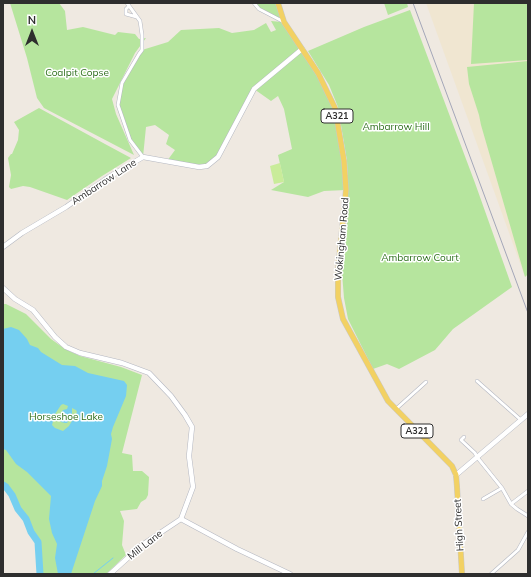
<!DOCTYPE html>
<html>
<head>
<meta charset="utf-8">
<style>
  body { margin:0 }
  #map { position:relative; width:531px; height:577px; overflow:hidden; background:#efe9e1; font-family:Mulish,sans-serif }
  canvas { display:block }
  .frame { position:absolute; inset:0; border:4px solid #2e2e2e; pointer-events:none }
  .north { position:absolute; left:12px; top:12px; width:40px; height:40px; -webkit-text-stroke:3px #fff; paint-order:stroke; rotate:0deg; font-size:11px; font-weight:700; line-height:16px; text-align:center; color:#2e2e2e }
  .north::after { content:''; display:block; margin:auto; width:14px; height:18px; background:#2e2e2e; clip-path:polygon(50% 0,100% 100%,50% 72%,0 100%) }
</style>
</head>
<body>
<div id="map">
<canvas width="531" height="577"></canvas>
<div class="frame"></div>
<div class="north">N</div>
</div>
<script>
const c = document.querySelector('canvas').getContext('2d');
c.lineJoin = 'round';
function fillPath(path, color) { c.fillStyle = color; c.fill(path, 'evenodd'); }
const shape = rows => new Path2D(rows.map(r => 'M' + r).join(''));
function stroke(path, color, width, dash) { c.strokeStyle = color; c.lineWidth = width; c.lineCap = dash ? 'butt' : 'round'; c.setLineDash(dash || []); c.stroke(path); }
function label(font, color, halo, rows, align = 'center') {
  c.font = font + ' Mulish,sans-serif'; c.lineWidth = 3; c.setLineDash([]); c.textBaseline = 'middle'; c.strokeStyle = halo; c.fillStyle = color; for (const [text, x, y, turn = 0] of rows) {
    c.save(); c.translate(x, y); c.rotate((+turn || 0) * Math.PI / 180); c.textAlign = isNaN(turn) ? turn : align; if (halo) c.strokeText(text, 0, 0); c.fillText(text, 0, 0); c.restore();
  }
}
fillPath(shape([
  [426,3,528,3,528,274,525,277]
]), '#f0e6d1');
fillPath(shape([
  [10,3,59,3,65,11,67,30,83,27,115,35,118,32,135,34,139,39,146,38,135,53,112,99,116,114,134,155,44,108,37,98,27,58],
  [254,3,278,3,284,22,318,73,335,108,346,190,324,191,308,197,271,190,284,182,278,155,292,149,284,109,278,96,271,101,254,89,218,157,207,166,167,161,175,150,166,144,169,135,155,125,146,127,143,157,130,140,118,105,122,83,142,50,168,42,181,30,219,28,232,33,254,30,266,23,271,32,276,30,271,21,282,22,259,9],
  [384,3,407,3,408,7,388,15],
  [474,3,528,3,528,60,471,64],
  [410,10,475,183,512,287,453,329,435,350,399,369,387,364,373,369,348,319,344,298,342,273,348,213,348,187,347,161,338,107,329,85,308,51,364,27],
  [528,61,528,274,525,277,481,125,479,115,469,84,467,67],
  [39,108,105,144,131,158,102,176,67,200,30,187,23,186,11,189,9,187,11,175,8,158,11,154,12,154,18,140,19,130,14,122],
  [3,304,6,304,26,314,51,339,65,349,80,356,121,367,142,375,122,453,132,455,133,471,142,471,149,477,148,495,146,499,141,502,137,509,120,511,124,521,122,545,126,555,106,574,39,574,38,569,38,544,30,533,25,519,18,510,11,496,3,486]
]), '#b6e59e');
fillPath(shape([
  [280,163,284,182,274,184,270,166]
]), '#c9ec9a');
fillPath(shape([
  [11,327,19,330,27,339,30,345,38,348,41,352,62,365,75,366,88,373,124,381,127,385,126,396,113,427,111,434,112,439,107,466,102,481,102,486,95,501,71,574,58,574,55,558,57,544,52,533,49,519,51,496,27,472,16,464,6,450,3,449,3,329],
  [63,404,68,406,67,409,63,410,60,415,60,419,61,422,65,423,67,423,72,414,72,408,76,410,77,412,69,426,63,431,55,428,52,425,55,414,61,405]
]), '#75cff0');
stroke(shape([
  [93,574,113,558]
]), '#75cff0', 1);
stroke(shape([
  [3,485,6,487,12,495,18,509,26,519,31,532,38,542,40,574]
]), '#75cff0', 7);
const street = shape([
  [127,3,140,21,142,35,142,50,139,54,122,83,118,105,130,140,143,157],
  [254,3,259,9,284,22],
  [129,6,126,9,126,14,137,17],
  [477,381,521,420],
  [396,409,426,382],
  [464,437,461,440,475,453,477,457,502,488,511,504,517,509,528,516],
  [483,499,502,488],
  [511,504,528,491],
  [491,574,518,550,528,532]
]);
const secondary = shape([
  [3,247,22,233,66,207,109,177,143,157,199,167,207,166,218,157,254,89,302,49],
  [3,288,15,299,33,310,55,337,66,347,80,353,122,363,149,373,171,396,185,415,192,427,189,456,193,487,181,519],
  [456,475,528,414],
  [181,519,237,549,290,574],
  [110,574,142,545,181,519]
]);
const primary = shape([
  [278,3,284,22,318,73,335,108,344,161,346,190,338,270,338,297,343,319,388,401,452,466,456,475,457,487,462,574]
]);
stroke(street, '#b4b7c1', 4);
stroke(secondary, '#b4b7c1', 5.5);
stroke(primary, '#c9c9c9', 6);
stroke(street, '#fff', 3);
stroke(secondary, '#fff', 4.5);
stroke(primary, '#f2d163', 5);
stroke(shape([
  [413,3,528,313]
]), '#a3a6b8', 1);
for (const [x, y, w] of [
  [337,116,32],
  [417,431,32]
]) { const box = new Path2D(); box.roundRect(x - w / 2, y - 7, w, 14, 3); c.fillStyle = '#fff'; c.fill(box); stroke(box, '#2e2e2e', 1); }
label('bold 9px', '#2e2e2e', null, [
  ["A321",337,116],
  ["A321",417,431]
]);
label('10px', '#2c6e1b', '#fff', [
  ["Coalpit Copse",77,73],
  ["Ambarrow Hill",396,127],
  ["Ambarrow Court",420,258],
  ["Horseshoe Lake",66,417]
]);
label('10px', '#2e2e2e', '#fff', [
  ["Ambarrow Lane",104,182,-33],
  ["Wokingham Road",342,239,-85],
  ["High Street",459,525,-93],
  ["Mill Lane",145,545,-38]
]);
</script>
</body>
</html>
